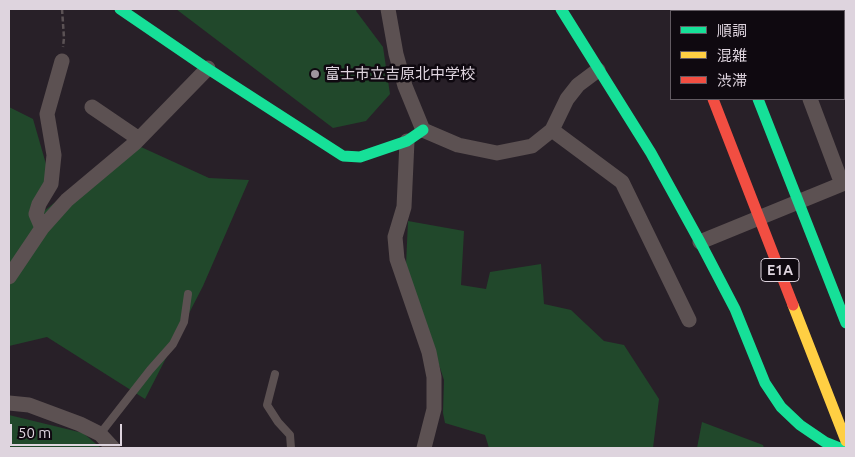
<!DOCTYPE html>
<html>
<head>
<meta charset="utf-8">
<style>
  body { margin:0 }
  #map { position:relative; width:855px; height:457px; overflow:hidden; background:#282028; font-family:Ubuntu,"Noto Sans JP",sans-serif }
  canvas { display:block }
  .frame { position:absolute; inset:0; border:10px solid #ded4de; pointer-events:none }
  .legend { position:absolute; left:670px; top:10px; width:175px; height:90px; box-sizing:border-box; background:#0f0910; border:1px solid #625a62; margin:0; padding:6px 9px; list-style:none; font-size:15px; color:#ded4de }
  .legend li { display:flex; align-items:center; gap:10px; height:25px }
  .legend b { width:25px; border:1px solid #625a62 }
  .scale { position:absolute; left:10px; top:424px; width:112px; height:22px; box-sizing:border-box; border:2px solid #ded4de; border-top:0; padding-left:6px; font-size:15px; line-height:18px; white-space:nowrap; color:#ded4de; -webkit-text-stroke:4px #0f0910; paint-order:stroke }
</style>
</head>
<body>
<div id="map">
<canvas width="855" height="457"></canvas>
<div class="frame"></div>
<ul class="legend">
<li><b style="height:6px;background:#16e098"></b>順調</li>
<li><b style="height:6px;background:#ffcf43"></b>混雑</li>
<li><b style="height:6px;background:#f24e42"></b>渋滞</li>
</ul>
<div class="scale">50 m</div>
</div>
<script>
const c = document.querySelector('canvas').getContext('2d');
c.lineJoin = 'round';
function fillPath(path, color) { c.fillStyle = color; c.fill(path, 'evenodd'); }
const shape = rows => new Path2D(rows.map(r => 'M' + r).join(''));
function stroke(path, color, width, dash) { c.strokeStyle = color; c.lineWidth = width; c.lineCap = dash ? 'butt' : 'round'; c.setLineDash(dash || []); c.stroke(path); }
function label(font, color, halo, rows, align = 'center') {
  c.font = font + ' Ubuntu,"Noto Sans JP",sans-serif'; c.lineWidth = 5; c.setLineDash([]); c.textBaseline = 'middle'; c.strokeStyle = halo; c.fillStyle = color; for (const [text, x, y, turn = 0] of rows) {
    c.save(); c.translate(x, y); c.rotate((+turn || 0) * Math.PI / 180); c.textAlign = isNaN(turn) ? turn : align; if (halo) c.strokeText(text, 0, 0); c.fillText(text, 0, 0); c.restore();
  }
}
fillPath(shape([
  [176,9,357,9,356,11,383,47,390,94,366,121,333,128],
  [9,107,33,119,48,171,33,220,130,142,209,178,249,180,203,286,145,399,47,337,9,346],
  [408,221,464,231,461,285,486,289,490,272,541,264,544,304,571,310,604,341,624,345,659,399,653,448,489,448,485,435,445,423,443,413,444,380,406,265],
  [9,415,83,433,101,448,9,448],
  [702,422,763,445,764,448,697,448]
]), '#21482b');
stroke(shape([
  [62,9,64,38,63,47]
]), '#5b5255', 2.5, [5, 2.5]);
stroke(shape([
  [275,374,267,405,278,422,290,435,291,448],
  [100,434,150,370,173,344,184,322,188,294]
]), '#5c5152', 8);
stroke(shape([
  [388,9,396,54,405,86,423,130,458,145,497,153,532,146,552,130,567,99,578,85,598,70],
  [820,11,821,9],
  [810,99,842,184],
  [92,107,139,139],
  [552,130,622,182,689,320],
  [407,141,404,207,395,237,397,259,429,352,434,377,434,409,424,448],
  [42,228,36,214,39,204,51,184,54,155,47,114,62,61],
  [700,242,842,184,846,181],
  [9,277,42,228,67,200,135,143,208,68],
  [9,403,29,405,80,424,100,434,113,448]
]), '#5c5152', 15);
stroke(shape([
  [120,9,205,67,343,156,360,157,407,141,423,130],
  [561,9,651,153,700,242,735,309,765,383,781,407,800,425,825,442,840,448],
  [676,9,677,11],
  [721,9,722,11]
]), '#16e098', 11);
stroke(shape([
  [758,99,846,323]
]), '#16e098', 11);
stroke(shape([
  [793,305,846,441]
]), '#ffcf43', 11);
stroke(shape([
  [713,99,793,305]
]), '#f24e42', 11);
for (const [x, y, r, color] of [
  [315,74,5,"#9e959e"]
]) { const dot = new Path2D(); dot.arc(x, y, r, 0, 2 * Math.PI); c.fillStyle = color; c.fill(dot); stroke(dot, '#0f0910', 2); }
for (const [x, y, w] of [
  [780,270,38]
]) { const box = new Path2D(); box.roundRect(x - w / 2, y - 11.5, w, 23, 4); c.fillStyle = '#0f0910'; c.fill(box); stroke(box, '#ded4de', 1); }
label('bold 14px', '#ded4de', null, [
  ["E1A",780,270]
]);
label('15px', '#ded4de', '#0f0910', [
  ["富士市立吉原北中学校",325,74]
], 'left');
</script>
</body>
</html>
